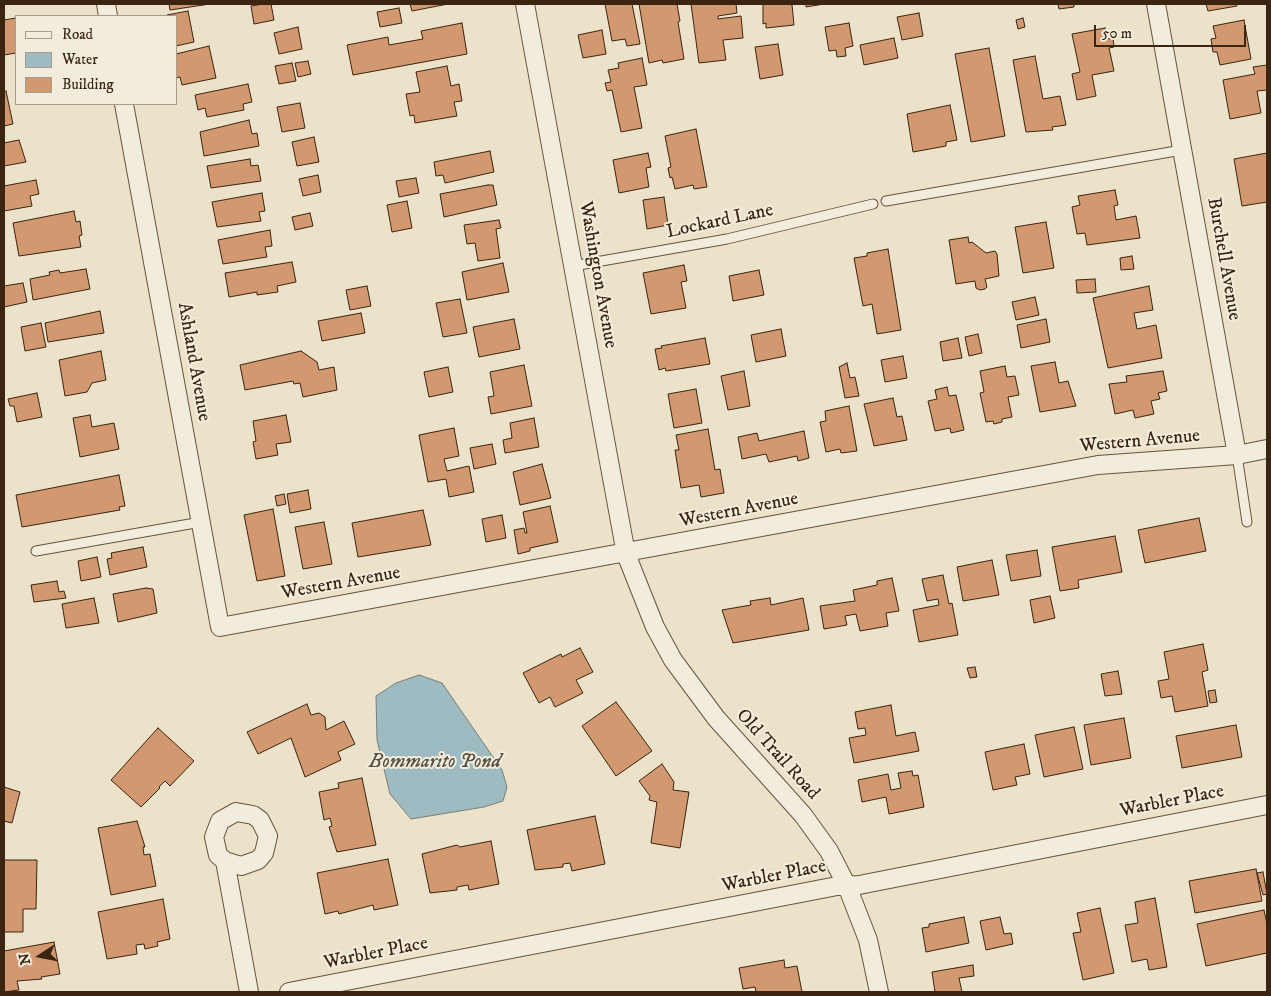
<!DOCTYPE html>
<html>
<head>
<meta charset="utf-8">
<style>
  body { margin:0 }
  #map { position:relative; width:1271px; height:996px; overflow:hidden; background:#ebe2c9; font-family:"IM FELL DW Pica",serif }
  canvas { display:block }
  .frame { position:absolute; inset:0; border:5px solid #3b2410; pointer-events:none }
  .legend { position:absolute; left:15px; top:15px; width:162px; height:90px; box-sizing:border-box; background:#f2ecdc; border:1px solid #a99c8a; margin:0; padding:6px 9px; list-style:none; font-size:15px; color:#3b2410 }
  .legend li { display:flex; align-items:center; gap:10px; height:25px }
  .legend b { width:25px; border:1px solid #a99c8a }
  .north { position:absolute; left:15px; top:931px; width:50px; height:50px; -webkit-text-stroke:4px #f2ecdc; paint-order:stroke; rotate:259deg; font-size:14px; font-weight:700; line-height:20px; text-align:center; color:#3b2410 }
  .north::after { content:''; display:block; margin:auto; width:18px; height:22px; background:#3b2410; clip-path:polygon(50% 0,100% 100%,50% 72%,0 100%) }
  .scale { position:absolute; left:1094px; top:25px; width:152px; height:22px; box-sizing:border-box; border:2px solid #3b2410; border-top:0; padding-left:6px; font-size:15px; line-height:18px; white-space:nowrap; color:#3b2410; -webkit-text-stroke:4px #f2ecdc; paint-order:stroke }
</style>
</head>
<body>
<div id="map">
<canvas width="1271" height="996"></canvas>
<div class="frame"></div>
<ul class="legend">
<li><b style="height:6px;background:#f2ecdc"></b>Road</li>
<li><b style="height:14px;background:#9dbbc1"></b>Water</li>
<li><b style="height:14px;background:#d29870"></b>Building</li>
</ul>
<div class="north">N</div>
<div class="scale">50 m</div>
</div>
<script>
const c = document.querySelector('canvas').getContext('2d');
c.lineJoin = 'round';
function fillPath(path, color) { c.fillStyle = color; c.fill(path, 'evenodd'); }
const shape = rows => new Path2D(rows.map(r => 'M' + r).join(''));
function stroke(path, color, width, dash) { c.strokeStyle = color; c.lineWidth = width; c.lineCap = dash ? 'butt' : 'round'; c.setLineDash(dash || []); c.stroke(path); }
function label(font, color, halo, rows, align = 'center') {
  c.font = font + ' "IM FELL DW Pica",serif'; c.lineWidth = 4; c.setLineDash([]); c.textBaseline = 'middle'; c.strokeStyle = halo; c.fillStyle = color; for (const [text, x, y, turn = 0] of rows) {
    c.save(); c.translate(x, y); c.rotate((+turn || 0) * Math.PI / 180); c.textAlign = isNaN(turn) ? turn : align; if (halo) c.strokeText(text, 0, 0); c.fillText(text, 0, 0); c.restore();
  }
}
const water = shape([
  [419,675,442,683,502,770,507,787,503,801,484,807,411,819,390,794,377,740,376,696,396,683,419,675]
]);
fillPath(water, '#9dbbc1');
stroke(water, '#767f7a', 1);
const building = shape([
  [169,4,210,4,170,10,169,4],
  [263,4,271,4,274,20,254,24,251,6,263,4],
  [410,4,448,4,412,11,410,4],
  [605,4,632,4,640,44,627,46,625,39,612,41,605,4],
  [639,4,677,4,680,21,678,22,684,59,663,63,662,60,649,63,639,4],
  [691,4,738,4,736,4,737,13,718,16,718,19,741,16,743,38,723,40,726,60,699,63,691,4],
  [763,4,795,4,792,5,794,25,766,28,766,23,763,24,763,4],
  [806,4,824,4,806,7,806,4],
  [1058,4,1074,4,1074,7,1059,9,1058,4],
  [1206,4,1236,4,1237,6,1208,11,1206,4],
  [399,8,402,23,380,27,377,12,399,8],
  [188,11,194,42,176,46,176,16,167,15,188,11],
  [919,13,923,36,902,40,897,17,919,13],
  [16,18,16,53,4,55,4,20,16,18],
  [1023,18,1025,27,1018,29,1016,20,1023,18],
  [1244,20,1251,59,1220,65,1217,52,1213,52,1211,39,1216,38,1213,26,1244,20],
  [462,23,467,54,353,75,347,45,388,37,389,45,423,39,421,31,462,23],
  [849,23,853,46,845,48,846,56,837,57,836,50,829,51,825,27,849,23],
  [298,27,302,49,279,54,274,33,298,27],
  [1105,28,1108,39,1113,38,1114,47,1109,48,1114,71,1092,75,1096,96,1077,100,1072,74,1080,72,1072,34,1105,28],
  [602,30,606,54,583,58,578,35,602,30],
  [894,38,898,58,864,65,860,45,894,38],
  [778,44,783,75,760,79,755,47,778,44],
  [209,46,216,78,182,85,180,77,176,78,176,54,209,46],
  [989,48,1005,136,971,142,955,54,989,48],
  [1035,56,1043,99,1060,96,1066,125,1052,127,1053,130,1026,132,1013,60,1035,56],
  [642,58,647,85,634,87,642,128,621,132,612,90,607,91,605,83,611,82,608,70,619,68,618,63,642,58],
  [308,61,311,74,298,77,295,63,308,61],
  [292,63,296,81,279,84,275,66,292,63],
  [1267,65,1267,90,1257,91,1261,113,1230,119,1223,80,1255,74,1253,67,1267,65],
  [447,66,451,86,459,84,462,101,454,102,457,116,415,123,414,115,410,116,406,94,420,92,416,72,447,66],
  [248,84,252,102,243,104,244,110,207,117,205,108,198,110,195,95,248,84],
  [6,91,13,124,4,126,4,92,6,91],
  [300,103,305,128,282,132,277,107,300,103],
  [950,105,957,140,946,142,946,146,913,152,907,114,950,105],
  [249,120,252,134,257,133,259,146,204,156,200,132,249,120],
  [696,129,707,187,694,189,693,185,675,189,672,177,670,178,668,168,671,167,665,136,696,129],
  [314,137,319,162,297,166,292,142,314,137],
  [19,140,26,162,4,166,4,143,19,140],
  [490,151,494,172,445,183,443,175,436,176,434,162,490,151],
  [648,153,651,167,646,168,649,187,619,193,613,160,648,153],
  [1267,153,1267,202,1242,206,1234,159,1267,153],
  [250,159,251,166,258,165,261,181,211,188,207,166,250,159],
  [318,175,321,192,303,196,299,179,318,175],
  [416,178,419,193,399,197,396,181,416,178],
  [36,180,39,194,30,196,32,206,4,211,4,186,36,180],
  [488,185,493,185,497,205,444,217,440,194,488,185],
  [1115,190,1118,205,1114,206,1116,220,1136,216,1140,238,1087,245,1085,233,1077,234,1072,207,1080,205,1078,196,1115,190],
  [262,193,265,211,259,212,261,221,217,227,212,202,262,193],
  [664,197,668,225,647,229,643,200,664,197],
  [407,201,412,228,392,232,387,205,407,201],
  [74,211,76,222,80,221,82,235,79,236,81,247,19,256,13,223,74,211],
  [310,213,313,226,295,230,292,217,310,213],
  [499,220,501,228,496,229,500,258,478,261,475,243,467,244,464,225,499,220],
  [1046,222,1054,268,1023,273,1015,227,1046,222],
  [270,230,272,246,265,247,267,257,223,264,218,240,270,230],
  [968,237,969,243,972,242,986,253,995,251,997,254,999,276,985,279,987,287,985,289,980,290,976,288,975,281,956,284,949,240,968,237],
  [888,249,901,330,877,334,872,304,863,306,854,258,867,256,867,253,888,249],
  [1132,256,1134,269,1121,270,1120,258,1132,256],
  [292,262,296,282,277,286,278,292,257,295,257,292,229,297,225,273,292,262],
  [503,263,509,292,467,300,462,272,503,263],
  [684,265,687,281,681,282,686,308,651,314,643,273,684,265],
  [86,269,90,289,33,300,30,279,50,275,49,272,59,270,60,273,86,269],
  [759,270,764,295,733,301,729,276,759,270],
  [1095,279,1096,292,1077,293,1076,280,1095,279],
  [23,283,27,302,4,307,4,286,23,283],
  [367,286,371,306,350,310,346,290,367,286],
  [1149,286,1153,310,1134,313,1137,329,1156,325,1162,358,1108,368,1093,298,1149,286],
  [1035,297,1039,315,1016,320,1012,302,1035,297],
  [460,299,467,333,443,337,436,303,460,299],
  [100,311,104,333,48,342,45,323,100,311],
  [361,313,365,333,322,341,318,321,361,313],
  [514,319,520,349,479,357,473,327,514,319],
  [1046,319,1050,342,1021,348,1017,325,1046,319],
  [41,323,46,347,25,351,21,327,41,323],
  [781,329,786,356,756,362,751,335,781,329],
  [978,334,982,353,969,356,965,337,978,334],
  [705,338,710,364,666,371,665,368,659,370,655,349,662,348,661,346,705,338],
  [958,338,962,358,943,361,940,342,958,338],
  [101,351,106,380,92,383,87,392,65,396,59,360,101,351],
  [301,351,317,362,319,370,334,367,337,390,303,397,300,383,294,384,293,381,245,390,240,365,301,351],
  [903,356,907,378,885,382,881,360,903,356],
  [1055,362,1059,383,1068,381,1076,406,1040,412,1031,366,1055,362],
  [847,363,850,378,855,377,859,396,845,398,839,367,847,363],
  [524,365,532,406,491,414,488,397,494,396,490,372,524,365],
  [1005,366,1007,377,1015,376,1019,395,1008,397,1012,417,1002,419,1002,422,994,424,993,421,986,422,980,393,984,392,980,371,1005,366],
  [448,367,453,392,429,397,424,372,448,367],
  [744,371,750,406,728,410,721,376,744,371],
  [1163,371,1167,391,1158,393,1160,399,1151,401,1154,414,1135,418,1133,410,1115,414,1109,384,1127,382,1126,376,1163,371],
  [947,387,949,396,956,395,964,430,951,433,950,428,935,431,928,401,937,399,935,390,947,387],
  [696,389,702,423,674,428,668,394,696,389],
  [37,393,42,417,17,422,14,406,10,406,8,399,37,393],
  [893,398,897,417,902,416,907,440,874,446,864,404,893,398],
  [849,406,857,451,841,453,840,449,826,452,820,422,826,421,825,411,849,406],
  [90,415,92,427,114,423,119,449,80,457,73,418,90,415],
  [286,415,291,442,276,444,278,455,256,459,253,442,256,441,253,421,286,415],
  [534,418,539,447,505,453,503,440,512,438,510,423,534,418],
  [454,428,459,456,444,459,447,471,469,466,474,492,449,497,446,479,428,482,419,435,454,428],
  [708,429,715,470,720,469,724,493,701,497,699,485,681,488,675,450,679,450,676,435,708,429],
  [804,431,809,458,798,461,797,456,769,462,766,454,742,459,738,437,757,433,759,441,804,431],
  [492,444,496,464,474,469,470,448,492,444],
  [542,464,551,498,520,505,513,472,542,464],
  [119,475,125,506,119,507,120,510,22,527,16,495,119,475],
  [308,490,311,509,290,513,287,494,308,490],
  [284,494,286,504,277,506,275,496,284,494],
  [550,506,558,542,530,548,530,551,518,554,514,530,524,528,525,533,527,533,523,512,550,506],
  [273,509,285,576,257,581,244,515,273,509],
  [423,510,431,545,358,557,352,523,423,510],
  [502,515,506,538,486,542,482,519,502,515],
  [1199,518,1206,551,1145,563,1138,530,1199,518],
  [324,522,332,564,303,569,295,527,324,522],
  [1115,536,1122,572,1078,580,1079,588,1060,591,1052,547,1115,536],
  [143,547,147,567,110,575,107,559,112,558,111,553,143,547],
  [1037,550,1041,576,1011,581,1006,555,1037,550],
  [97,557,101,577,81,581,78,561,97,557],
  [992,560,999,595,963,601,957,567,992,560],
  [943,575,949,604,952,603,958,635,919,642,913,610,939,605,938,599,927,601,922,579,943,575],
  [892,578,899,611,886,613,888,626,860,631,856,614,845,616,847,625,824,629,820,606,855,601,853,590,877,585,877,581,892,578],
  [57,581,59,592,64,591,66,598,34,602,31,585,57,581],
  [146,588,153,589,157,613,118,622,113,594,146,588],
  [1050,596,1055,618,1034,623,1030,600,1050,596],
  [94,598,99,623,66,628,62,604,94,598],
  [770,598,771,605,803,598,809,630,733,643,722,610,751,605,750,601,770,598],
  [1203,644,1208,670,1202,672,1208,706,1175,712,1172,696,1161,698,1158,681,1169,679,1164,652,1203,644],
  [580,648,593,672,576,680,583,693,555,707,550,697,539,703,523,673,561,654,562,657,580,648],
  [975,667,977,677,970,678,967,668,975,667],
  [1118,671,1122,694,1105,696,1101,674,1118,671],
  [1215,690,1217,702,1210,703,1208,691,1215,690],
  [616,702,652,751,616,776,582,726,616,702],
  [307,704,311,715,319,713,325,717,326,730,344,721,355,744,338,752,341,760,305,777,291,738,258,754,247,732,307,704],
  [891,705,896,736,915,732,919,751,854,763,849,738,866,735,865,728,858,729,855,712,891,705],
  [1124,718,1131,758,1091,765,1084,725,1124,718],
  [1236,725,1242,757,1182,768,1176,736,1236,725],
  [1074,727,1083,769,1044,777,1035,735,1074,727],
  [158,728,194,761,170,786,165,781,159,787,160,788,141,807,111,780,158,728],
  [1024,744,1030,774,1015,777,1017,785,993,790,985,752,1024,744],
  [662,764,674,782,673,790,689,792,680,848,651,843,657,802,649,800,650,796,639,781,662,764],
  [912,771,913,776,918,775,924,807,889,814,886,797,862,802,858,780,888,774,891,790,901,788,898,773,912,771],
  [362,778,376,845,337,852,329,827,332,826,330,818,324,820,319,792,339,788,338,783,362,778],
  [4,787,20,792,12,823,4,821,4,787],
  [595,816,605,864,572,871,570,863,563,864,563,867,535,870,527,830,595,816],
  [137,821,145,847,143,847,144,855,150,854,156,886,111,895,98,828,137,821],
  [491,841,499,884,469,890,468,885,457,887,457,890,430,893,422,854,457,845,460,847,491,841],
  [388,859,398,905,374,910,373,905,339,914,338,911,325,914,317,873,388,859],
  [4,860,37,860,36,909,23,909,23,932,4,932,4,860],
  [1256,869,1262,901,1195,913,1189,881,1256,869],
  [1263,872,1267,894,1263,895,1257,873,1263,872],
  [1155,898,1167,967,1149,970,1147,959,1132,962,1125,925,1138,923,1135,902,1155,898],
  [163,899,170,939,157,942,158,946,145,949,144,944,136,945,137,954,107,959,98,912,163,899],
  [1100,908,1114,973,1083,980,1073,933,1081,932,1077,913,1100,908],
  [1264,910,1267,924,1267,953,1206,966,1197,924,1264,910],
  [964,917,969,943,926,952,922,928,929,927,929,924,964,917],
  [1000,917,1004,934,1011,933,1013,944,986,950,980,921,1000,917],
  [54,942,60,974,41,977,42,979,17,981,19,990,4,992,4,951,54,942],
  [784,960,785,968,797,966,802,992,756,992,755,987,743,989,739,968,784,960],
  [973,965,974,976,959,978,962,992,935,992,932,972,973,965]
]);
fillPath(building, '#d29870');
stroke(building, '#3b2410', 1);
const service = shape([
  [886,201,1182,150],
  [573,266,727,239,873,204],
  [1237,455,1247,522],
  [36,551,201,522]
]);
const minor = shape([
  [106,4,108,16],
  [525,4,626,554,655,627,673,660,716,718,803,815,829,851,847,886,868,940,879,992],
  [1156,4,1237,455],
  [124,104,220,627,1098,465,1237,455,1267,449],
  [225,861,241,866,258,860,264,853,268,836,260,820,253,815,236,812,220,821,214,837,218,855,225,861,249,992],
  [289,992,837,886,859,885,1267,805]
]);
stroke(service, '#67543e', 11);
stroke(minor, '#67543e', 20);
stroke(service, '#f2ecdc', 9);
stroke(minor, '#f2ecdc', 18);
label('19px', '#3b2410', '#f2ecdc', [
  ["Lockard Lane",720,222,-12],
  ["Burchell Avenue",1223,259,80],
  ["Washington Avenue",597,275,80],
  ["Ashland Avenue",193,362,80],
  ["Western Avenue",1140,442,-5],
  ["Western Avenue",739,511,-11],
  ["Western Avenue",341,584,-10],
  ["Old Trail Road",777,755,48],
  ["Warbler Place",1172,802,-11],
  ["Warbler Place",774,877,-11],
  ["Warbler Place",376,954,-11]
]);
label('italic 20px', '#585145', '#f2ecdc', [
  ["Bommarito Pond",435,763]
]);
</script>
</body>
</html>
